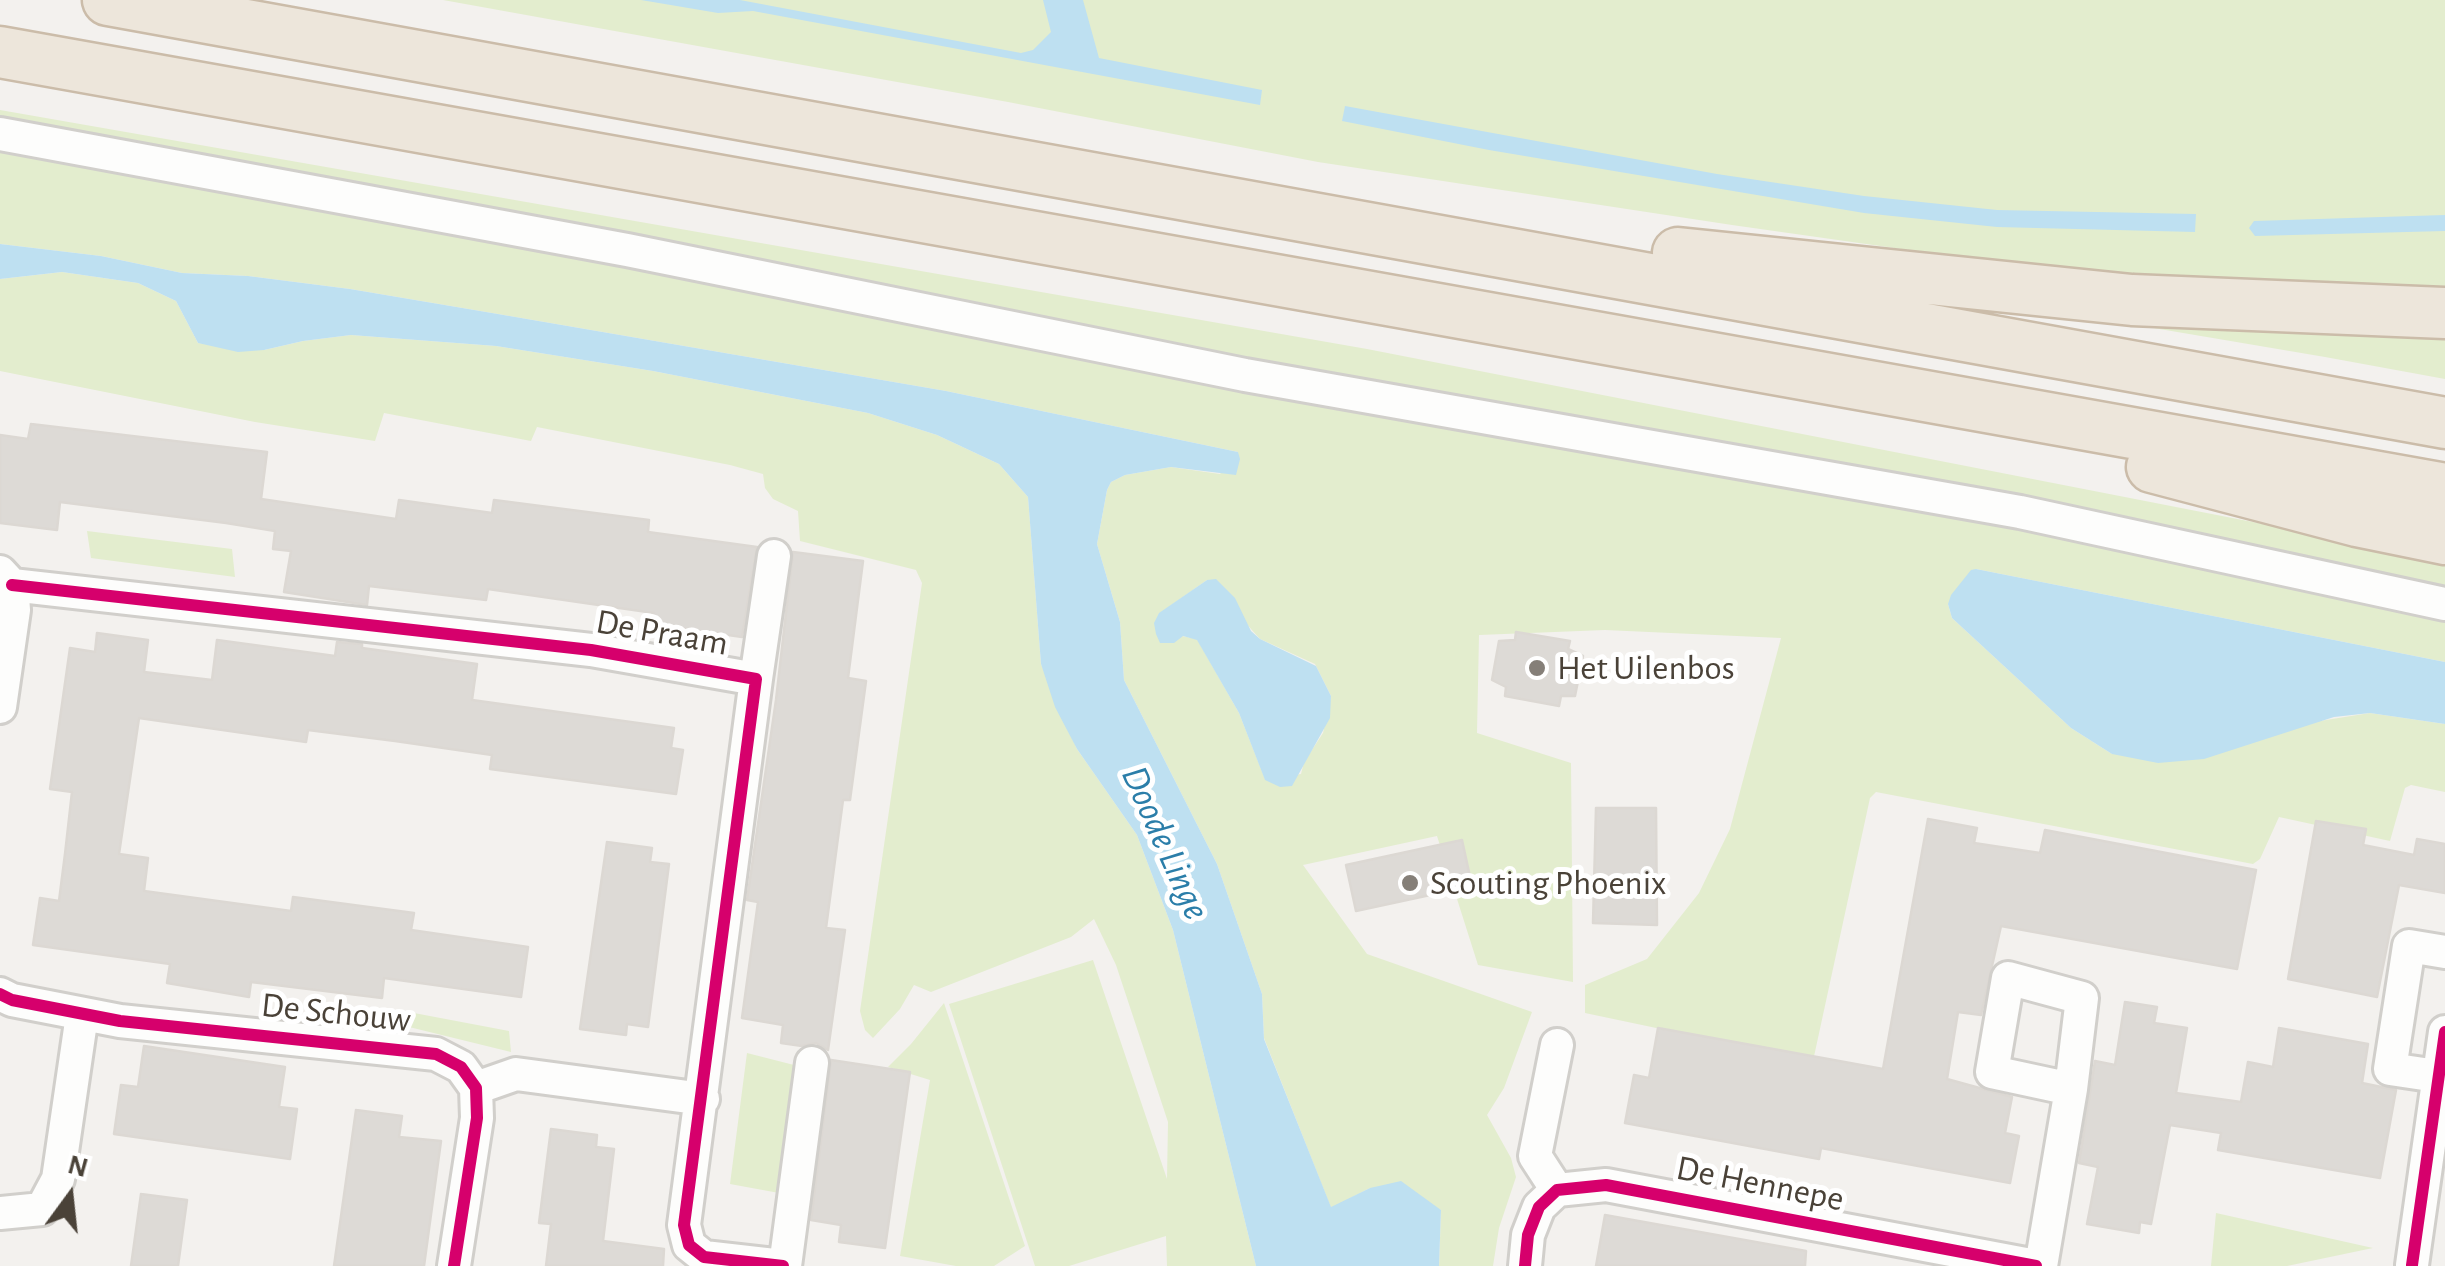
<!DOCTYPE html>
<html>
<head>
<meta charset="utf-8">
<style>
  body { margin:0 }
  #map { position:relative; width:2445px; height:1266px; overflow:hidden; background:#f3f1ee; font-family:"Alegreya Sans",sans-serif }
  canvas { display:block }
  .north { position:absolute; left:20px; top:1146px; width:100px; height:100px; -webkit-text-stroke:8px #fff; paint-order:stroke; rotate:15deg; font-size:28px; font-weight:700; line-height:40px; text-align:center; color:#4a4238 }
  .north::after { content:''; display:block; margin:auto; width:35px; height:45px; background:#4a4238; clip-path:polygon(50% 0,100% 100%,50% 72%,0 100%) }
</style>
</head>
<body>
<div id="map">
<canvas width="2445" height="1266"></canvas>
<div class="north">N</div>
</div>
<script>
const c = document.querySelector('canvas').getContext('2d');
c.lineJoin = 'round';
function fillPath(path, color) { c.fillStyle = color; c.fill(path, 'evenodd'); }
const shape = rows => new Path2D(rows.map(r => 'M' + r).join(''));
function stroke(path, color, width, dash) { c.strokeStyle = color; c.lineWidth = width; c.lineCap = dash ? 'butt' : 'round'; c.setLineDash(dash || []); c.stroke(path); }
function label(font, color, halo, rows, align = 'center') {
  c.font = font + ' "Alegreya Sans",sans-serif'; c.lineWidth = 10; c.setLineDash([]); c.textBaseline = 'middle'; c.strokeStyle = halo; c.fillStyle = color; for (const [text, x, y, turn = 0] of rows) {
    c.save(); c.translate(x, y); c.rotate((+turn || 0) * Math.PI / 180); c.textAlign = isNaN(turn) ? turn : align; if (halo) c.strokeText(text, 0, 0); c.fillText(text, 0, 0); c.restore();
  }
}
fillPath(shape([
  [443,0,2445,0,2445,289,2151,278,1979,260,1732,225,1318,162,1008,102],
  [0,110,1367,349,2263,524,2445,563,2445,662,1976,569,1948,604,1952,618,2071,728,2112,754,2370,713,2445,724,2445,792,2411,785,2405,788,2390,841,2279,817,2260,859,2253,864,1876,792,1870,798,1813,1061,1585,1013,1585,985,1647,959,1699,893,1730,829,1781,638,1605,630,1479,635,1477,733,1571,763,1573,982,1478,965,1437,836,1303,865,1367,954,1532,1012,1504,1088,1487,1115,1511,1158,1516,1177,1499,1228,1493,1266,1439,1266,1441,1210,1370,1188,1331,1208,1264,1038,1262,994,1217,864,1124,680,1120,622,1097,544,1107,490,1111,482,1125,475,1171,467,1220,474,1238,452,946,391,492,313,350,289,248,276,182,273,101,256,0,244],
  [1207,580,1260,639,1315,664,1331,696,1323,733,1304,762,1301,774,1265,779,1239,713,1197,639,1182,636,1159,614],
  [62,272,138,283,176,301,198,343,264,350,303,341,351,335,496,346,653,371,868,413,937,435,999,464,1028,497,1041,664,1077,749,1137,835,1173,930,1256,1266,1167,1266,1166,1236,1069,1266,1035,1266,949,1004,1093,960,1167,1179,1168,1122,1116,965,1094,919,1071,937,931,992,914,985,900,1009,873,1038,865,1030,860,1011,922,583,916,570,800,541,798,511,773,499,765,488,763,474,730,465,537,427,531,441,384,413,375,441,255,422,0,371,0,279],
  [2000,302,2445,323,2445,379,2325,357],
  [87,531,232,549,235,577,91,558],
  [944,1003,1025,1246,994,1266,956,1266,900,1256,930,1080,888,1067,911,1044],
  [414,1013,509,1031,511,1052,405,1026],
  [747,1053,794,1065,779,1193,730,1184],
  [2216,1213,2373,1248,2287,1266,2211,1266]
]), '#e3edce');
fillPath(shape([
  [641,0,740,0,1021,53,1033,50,1051,32,1043,0,1083,0,1099,58,1262,90,1260,105,753,11,718,13],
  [1345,106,1717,174,1864,196,1997,210,2196,214,2195,232,1997,227,1864,213,1489,150,1342,121],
  [2445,215,2445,231,2255,236,2249,228,2254,221],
  [0,244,101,256,182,273,248,276,350,289,492,313,946,391,1238,452,1240,459,1236,475,1171,467,1125,475,1111,482,1107,490,1097,544,1120,622,1124,680,1217,864,1262,994,1264,1039,1331,1207,1370,1188,1401,1181,1441,1210,1439,1266,1256,1266,1173,930,1137,835,1077,749,1055,707,1041,664,1028,497,999,464,937,435,868,413,653,371,496,346,351,335,303,341,264,350,238,352,198,343,176,301,138,283,62,272,0,279],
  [1976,569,2445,662,2445,724,2370,713,2334,717,2204,759,2158,763,2112,754,2071,728,1952,618,1948,604,1951,595,1971,570],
  [1216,579,1235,598,1251,631,1260,639,1316,666,1331,696,1330,718,1292,786,1280,787,1265,780,1239,713,1197,640,1183,636,1174,643,1160,643,1156,634,1154,623,1159,613,1207,580]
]), '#bee0f1');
const building = shape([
  [31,424,267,452,261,499,396,519,399,500,492,513,494,500,649,520,648,532,757,547,742,637,652,624,654,613,488,589,486,600,369,586,367,605,284,592,291,551,273,549,275,531,226,523,60,502,57,530,0,523,0,435,28,439,31,424],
  [793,552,863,561,848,678,866,681,850,800,843,800,826,928,845,930,828,1050,816,1043,802,1046,781,1043,783,1025,742,1018,758,902,747,900,776,700,793,552],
  [1516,632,1570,641,1568,649,1583,656,1575,696,1561,696,1559,706,1505,696,1506,687,1492,680,1499,641,1515,640,1516,632],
  [97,633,148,640,144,672,212,680,217,640,335,656,337,642,362,644,362,648,477,664,472,700,674,728,671,748,683,750,676,794,490,769,492,755,395,741,308,730,306,742,139,718,119,854,148,858,144,891,291,911,293,897,414,913,411,930,528,947,521,997,384,978,382,998,251,982,249,997,167,983,170,964,33,945,40,898,59,901,65,854,72,792,50,789,70,648,95,652,97,633],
  [1596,808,1656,808,1657,925,1593,923,1596,808],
  [1928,819,1977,828,1974,843,2040,853,2045,830,2256,870,2237,969,2001,926,1981,1015,1958,1012,1947,1079,2012,1097,2005,1133,2019,1136,2010,1183,1821,1148,1819,1159,1625,1123,1634,1075,1649,1078,1658,1028,1883,1069,1928,819],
  [2316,821,2366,829,2363,845,2414,855,2417,839,2445,844,2445,893,2399,885,2377,997,2288,979,2316,821],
  [1462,840,1472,886,1356,911,1346,865,1462,840],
  [607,842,652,848,650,862,669,864,648,1027,627,1024,626,1035,580,1029,607,842],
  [2125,1002,2157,1007,2154,1023,2187,1028,2176,1093,2241,1102,2248,1062,2273,1067,2279,1028,2368,1044,2362,1083,2396,1090,2380,1178,2218,1150,2221,1133,2170,1125,2151,1224,2140,1222,2139,1233,2087,1224,2098,1167,2079,1163,2095,1061,2115,1065,2125,1002],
  [144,1046,285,1067,279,1107,297,1109,290,1159,114,1134,121,1085,138,1087,144,1046],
  [831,1060,910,1072,885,1248,839,1242,841,1225,811,1220,831,1060],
  [356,1110,402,1116,399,1137,441,1141,424,1266,334,1266,356,1110],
  [551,1129,597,1135,596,1147,614,1149,603,1241,664,1249,663,1266,546,1266,551,1224,539,1223,551,1129],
  [141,1194,187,1200,178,1266,131,1266,141,1194],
  [1605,1215,1806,1251,1805,1266,1596,1266,1605,1215]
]);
fillPath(building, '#dddad6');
stroke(building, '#dcd8d3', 2.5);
const minor = shape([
  [0,134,627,250,1245,375,2020,512,2445,604],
  [12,585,591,650,756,679,684,1225,689,1245,704,1257,783,1266],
  [756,679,774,556],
  [0,707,14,610,12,585,0,572],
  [0,994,12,1000,120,1021,436,1054,461,1067,476,1088,477,1118,454,1266],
  [1557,1045,1535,1156,1557,1190],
  [2437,1076,2390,1069,2409,946,2445,952],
  [476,1088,516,1074,703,1099],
  [0,1213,42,1209,58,1179,82,1015],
  [2412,1265,2445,1032],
  [785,1266,812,1063],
  [1525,1266,1528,1235,1539,1207,1557,1190,1606,1185,2036,1266],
  [2041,1266,2071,1089,2082,998,2008,978,1992,1072,2071,1089]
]);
const highway = shape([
  [108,0,2445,423],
  [0,52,2445,489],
  [1678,253,2132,300,2445,313],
  [2152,467,2357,521,2445,539]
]);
stroke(minor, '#d1cfcb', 38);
stroke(highway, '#cbbca9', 55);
stroke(minor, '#fdfdfc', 32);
stroke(highway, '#ede6db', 50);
stroke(shape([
  [12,585,591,650,756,679,684,1225,689,1245,704,1257,783,1266],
  [0,994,12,1000,120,1021,436,1054,461,1067,476,1088,477,1118,454,1266],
  [2412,1265,2445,1032],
  [1525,1266,1528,1235,1539,1207,1557,1190,1606,1185,2036,1266]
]), '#d6006c', 12);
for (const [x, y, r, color] of [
  [1537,668,10,"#857f78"],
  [1410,883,10,"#857f78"]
]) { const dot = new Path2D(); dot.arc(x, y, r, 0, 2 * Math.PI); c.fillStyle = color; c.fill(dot); stroke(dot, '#fff', 4); }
label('35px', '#4a4238', '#fff', [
  ["De Praam",662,633,10],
  ["De Schouw",336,1013,6],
  ["De Hennepe",1760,1184,11]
]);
label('35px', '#4a4238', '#fff', [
  ["Het Uilenbos",1557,668],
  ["Scouting Phoenix",1430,883]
], 'left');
label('italic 38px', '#2b7ea9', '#fff', [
  ["Doode Linge",1165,843,66]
]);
</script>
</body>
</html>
